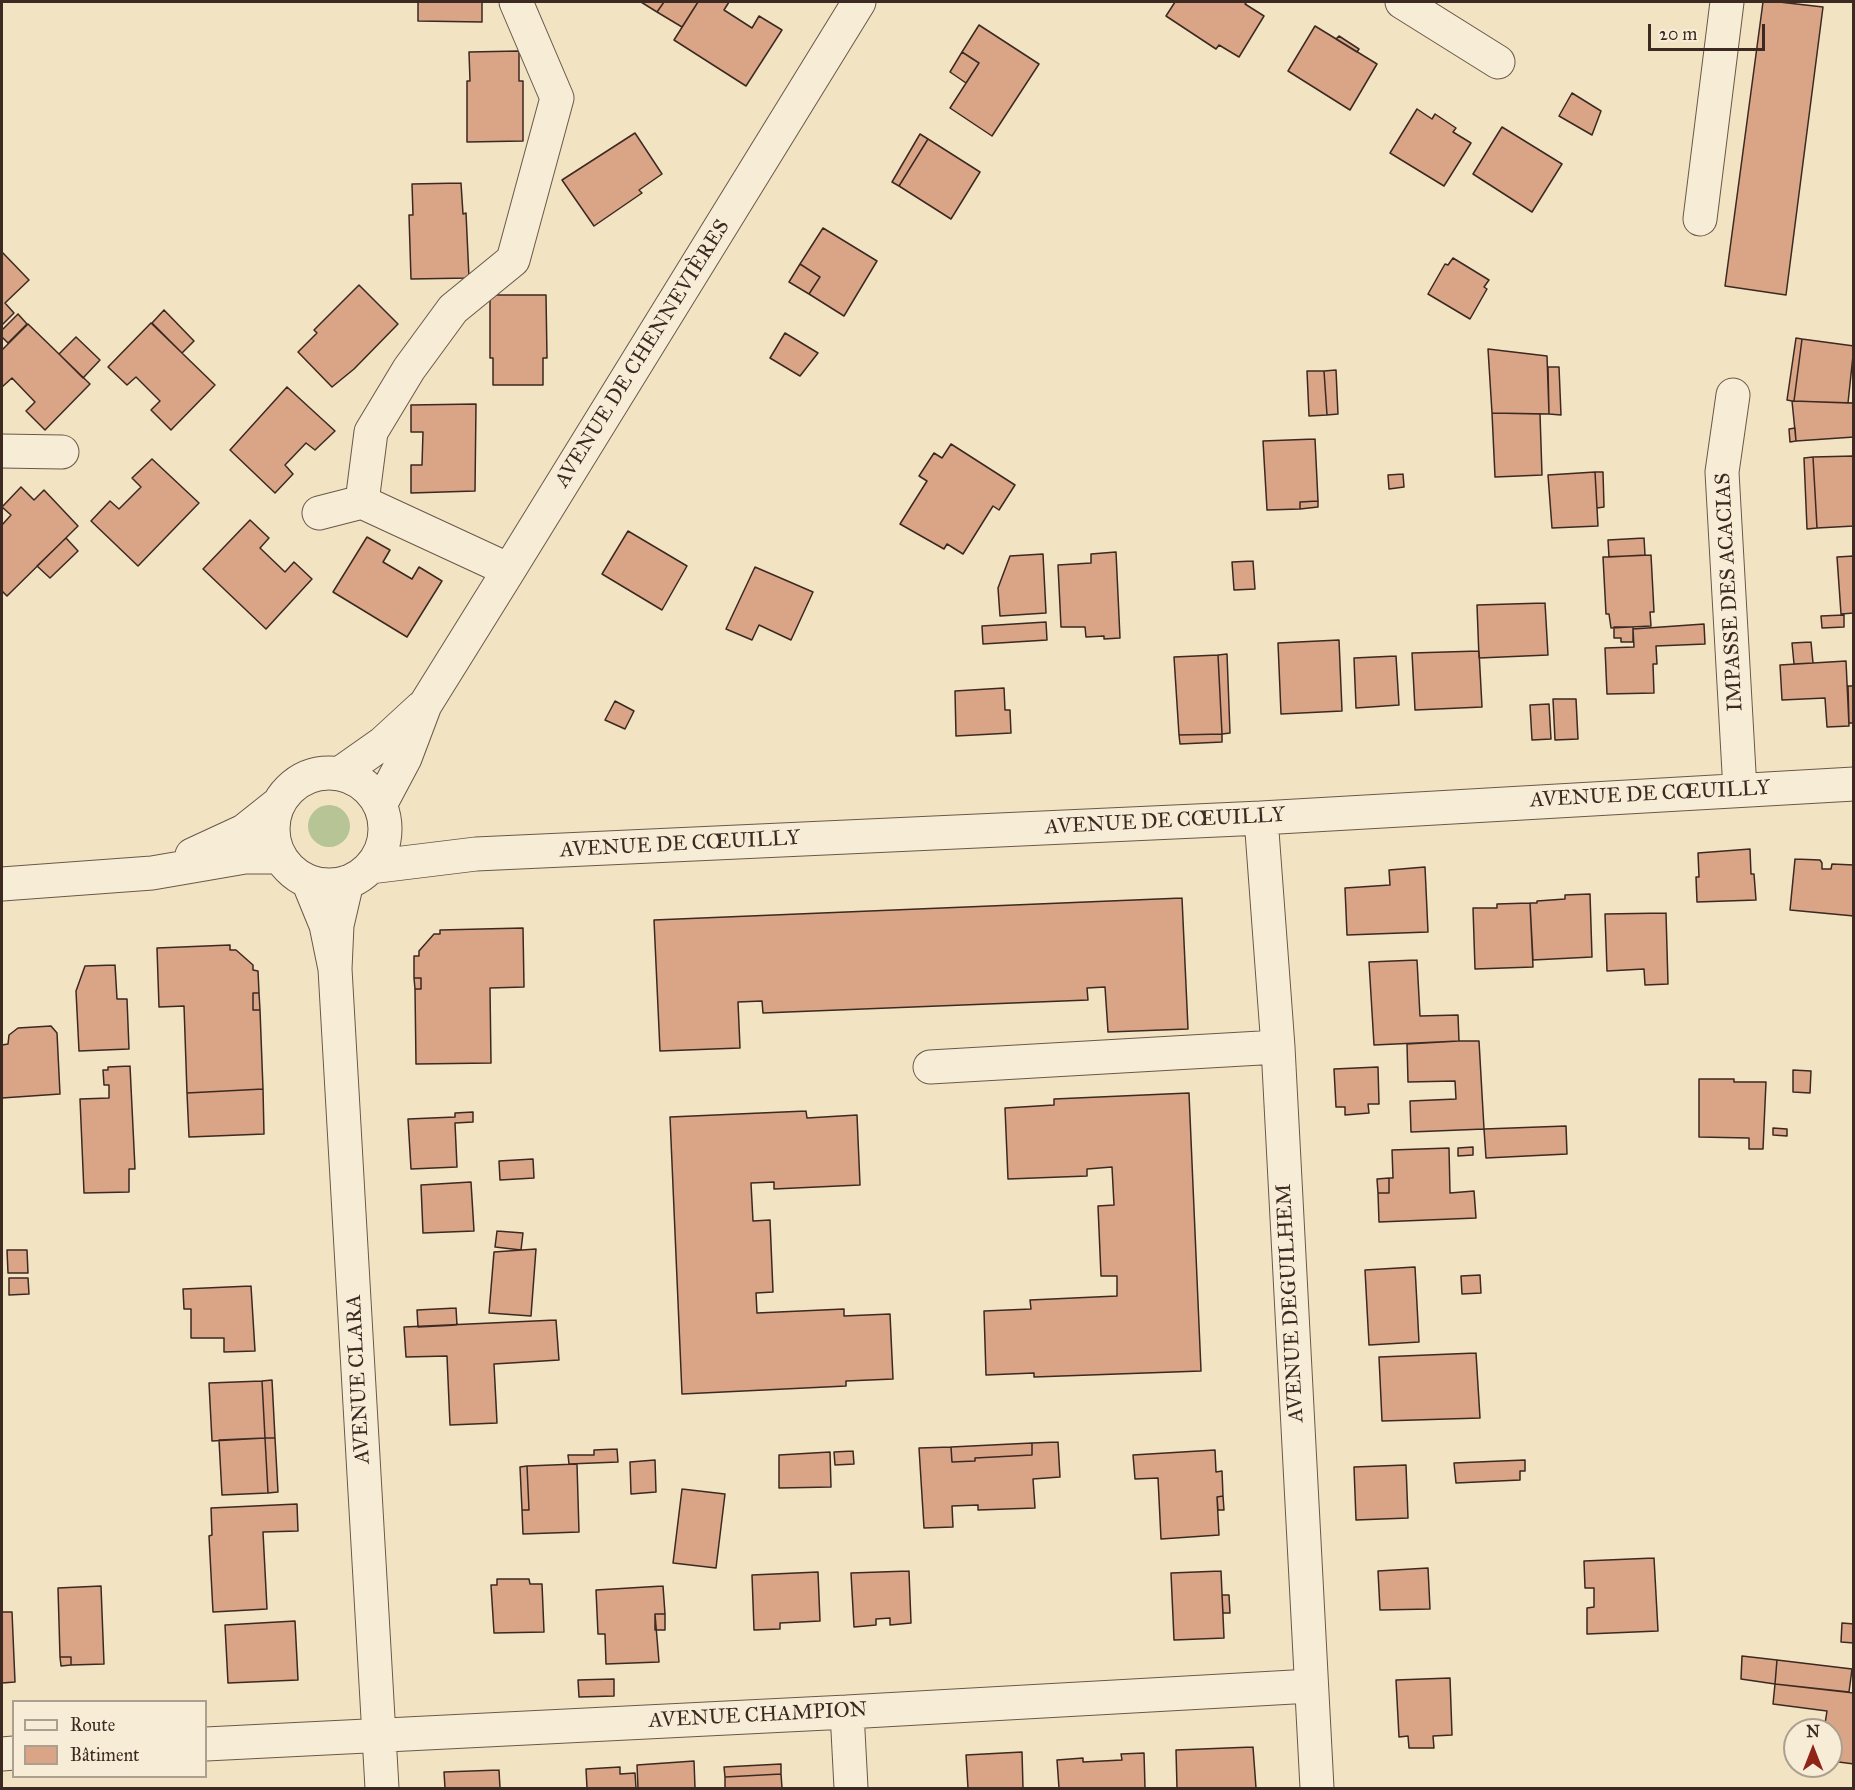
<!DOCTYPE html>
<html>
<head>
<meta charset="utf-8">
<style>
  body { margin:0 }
  #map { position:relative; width:1855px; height:1790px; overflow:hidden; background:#f2e3c2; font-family:"IM FELL Great Primer",serif }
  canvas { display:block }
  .frame { position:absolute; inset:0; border:3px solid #3b2922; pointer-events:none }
  .legend { position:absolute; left:12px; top:1700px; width:195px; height:78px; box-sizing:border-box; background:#f7edd7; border:2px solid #ac9f8f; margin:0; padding:8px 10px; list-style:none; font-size:18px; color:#3b2922 }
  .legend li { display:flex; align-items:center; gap:12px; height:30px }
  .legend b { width:30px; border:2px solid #ac9f8f }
  .north { position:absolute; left:1783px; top:1718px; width:60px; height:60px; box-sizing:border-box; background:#f7edd7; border:2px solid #ac9f8f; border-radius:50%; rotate:0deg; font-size:16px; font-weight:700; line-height:24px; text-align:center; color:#3b2922 }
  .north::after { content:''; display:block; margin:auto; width:21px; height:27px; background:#8f2418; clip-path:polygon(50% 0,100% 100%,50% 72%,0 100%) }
  .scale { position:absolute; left:1648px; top:24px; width:117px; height:27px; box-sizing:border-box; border:3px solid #3b2922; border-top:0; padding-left:8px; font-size:18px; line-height:21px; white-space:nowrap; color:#3b2922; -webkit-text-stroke:4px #f7edd7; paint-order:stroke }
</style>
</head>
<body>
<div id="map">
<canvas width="1855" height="1790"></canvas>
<div class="frame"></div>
<ul class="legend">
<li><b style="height:8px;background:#f7edd7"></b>Route</li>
<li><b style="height:16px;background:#daa587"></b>Bâtiment</li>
</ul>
<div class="north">N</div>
<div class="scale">20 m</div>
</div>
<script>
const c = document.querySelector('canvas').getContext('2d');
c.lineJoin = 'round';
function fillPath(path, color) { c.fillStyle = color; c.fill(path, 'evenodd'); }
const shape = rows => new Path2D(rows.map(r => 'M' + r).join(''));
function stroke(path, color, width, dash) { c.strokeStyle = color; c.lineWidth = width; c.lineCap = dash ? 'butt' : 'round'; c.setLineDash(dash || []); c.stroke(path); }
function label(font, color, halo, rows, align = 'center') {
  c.font = font + ' "IM FELL Great Primer",serif'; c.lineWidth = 4.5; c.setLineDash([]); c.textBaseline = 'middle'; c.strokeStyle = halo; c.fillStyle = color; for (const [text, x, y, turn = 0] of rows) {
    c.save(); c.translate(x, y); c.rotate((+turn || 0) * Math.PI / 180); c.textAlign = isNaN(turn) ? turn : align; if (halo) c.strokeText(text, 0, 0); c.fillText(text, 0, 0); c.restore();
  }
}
fillPath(shape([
  '308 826a21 21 0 1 1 42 0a21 21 0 1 1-42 0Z'
]), '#b7c496');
const building = shape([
  [418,2,482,2,482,22,418,21,418,2],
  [641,2,664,2,657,12,641,2],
  [664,2,698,2,682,27,657,12,664,2],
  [698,2,729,2,724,10,752,28,759,16,782,30,746,86,674,40,698,2],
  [1175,2,1247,2,1245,4,1264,16,1239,57,1219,45,1216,49,1166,16,1175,2],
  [1763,2,1779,2,1823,7,1786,295,1725,286,1763,2],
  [979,25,1039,64,992,136,950,108,979,63,962,52,979,25],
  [1315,26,1377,64,1350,110,1288,71,1315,26],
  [1339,36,1359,49,1357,52,1336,39,1339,36],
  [519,51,519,81,523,81,523,141,467,142,467,81,470,81,469,52,519,51],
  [962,52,979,63,966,83,950,72,962,52],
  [1572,93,1601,111,1592,135,1559,116,1572,93],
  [1417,109,1432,119,1435,114,1456,128,1453,132,1471,143,1444,186,1390,153,1417,109],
  [1502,127,1562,164,1532,212,1473,174,1502,127],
  [635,133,662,174,639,190,642,193,594,226,562,180,635,133],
  [920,134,928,139,899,186,892,182,920,134],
  [928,139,980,172,951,219,899,186,928,139],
  [461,183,463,214,466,213,469,278,411,279,409,215,413,215,412,184,461,183],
  [823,228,877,261,844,316,809,294,820,277,800,264,823,228],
  [2,252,29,280,5,303,14,313,2,325,2,252],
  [1453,258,1489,280,1484,287,1487,289,1470,319,1428,294,1445,264,1448,265,1453,258],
  [800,264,820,277,809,294,789,282,800,264],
  [359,285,398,324,354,369,332,387,298,352,317,333,314,330,359,285],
  [490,295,546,295,547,358,543,358,543,385,493,385,493,358,490,358,490,295],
  [164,310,194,341,182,353,152,323,164,310],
  [18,314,27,324,8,343,2,337,2,330,18,314],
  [151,323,215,385,171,430,151,410,160,401,136,377,127,385,108,367,151,323],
  [28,324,90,384,45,430,26,411,35,402,12,378,2,387,2,350,28,324],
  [785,333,818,353,800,376,770,358,785,333],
  [76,337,100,360,83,378,59,354,76,337],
  [1796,338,1802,339,1794,401,1792,401,1787,400,1796,338],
  [1802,339,1854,346,1848,403,1794,401,1802,339],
  [1488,349,1547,356,1549,414,1492,413,1488,349],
  [1548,367,1559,367,1561,415,1549,414,1548,367],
  [1336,370,1338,414,1327,415,1324,371,1336,370],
  [1307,371,1324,371,1327,415,1309,416,1307,371],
  [287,387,335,431,315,450,306,443,285,465,293,474,275,493,230,450,287,387],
  [1792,401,1854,403,1854,437,1796,441,1792,401],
  [476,404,475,491,411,493,411,465,422,465,423,432,411,432,411,405,476,404],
  [1492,413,1540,414,1542,475,1495,477,1492,413],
  [1795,428,1796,441,1790,442,1789,429,1795,428],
  [1315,439,1318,501,1300,502,1300,509,1267,510,1263,441,1315,439],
  [951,444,1015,485,999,510,993,506,963,554,947,544,944,549,900,524,927,481,919,476,934,453,942,458,951,444],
  [1854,456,1854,526,1817,528,1813,457,1854,456],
  [1813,457,1817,528,1807,529,1804,458,1813,457],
  [152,459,199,503,138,566,91,521,110,501,119,509,141,487,132,478,152,459],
  [1595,472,1603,472,1604,507,1597,508,1595,472],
  [1595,472,1598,526,1552,528,1548,475,1595,472],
  [1403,474,1404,487,1389,489,1388,475,1403,474],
  [21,487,34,500,44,490,78,526,7,596,2,591,2,525,11,515,2,507,21,487],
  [1318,501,1318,507,1300,509,1300,502,1318,501],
  [250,520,269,538,260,548,285,572,294,562,312,579,266,629,203,569,250,520],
  [628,531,687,566,662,610,602,574,628,531],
  [367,537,390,550,383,562,412,579,419,567,442,581,407,637,333,592,367,537],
  [66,538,78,551,50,578,37,566,66,538],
  [1644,538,1645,555,1609,557,1608,540,1644,538],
  [1116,552,1120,638,1104,639,1104,636,1086,637,1085,627,1061,627,1058,565,1091,563,1091,554,1116,552],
  [1043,554,1046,613,1000,616,998,588,1010,556,1043,554],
  [1651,555,1654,612,1650,612,1651,626,1611,628,1609,614,1606,614,1603,557,1651,555],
  [1854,556,1854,613,1841,614,1837,557,1854,556],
  [1253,561,1255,589,1234,590,1232,562,1253,561],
  [755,567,813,592,791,640,759,625,752,640,726,629,755,567],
  [1545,603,1548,655,1479,658,1477,605,1545,603],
  [1844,615,1844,627,1822,628,1821,616,1844,615],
  [1046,622,1047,640,983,644,982,626,1046,622],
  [1704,624,1705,644,1656,646,1657,664,1653,664,1654,693,1607,694,1605,648,1634,647,1633,629,1704,624],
  [1614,627,1633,627,1633,642,1621,642,1621,638,1614,638,1614,627],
  [1339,640,1342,711,1281,714,1278,643,1339,640],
  [1811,642,1813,663,1794,664,1792,643,1811,642],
  [1479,651,1482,707,1415,710,1412,653,1479,651],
  [1227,654,1230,733,1222,734,1218,655,1227,654],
  [1218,655,1222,734,1179,735,1174,657,1218,655],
  [1396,656,1399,705,1356,708,1354,658,1396,656],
  [1846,661,1849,726,1827,727,1825,698,1782,700,1780,665,1846,661],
  [1848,686,1854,686,1854,723,1849,723,1848,686],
  [1004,688,1005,710,1010,710,1011,733,956,736,955,691,1004,688],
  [1553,699,1576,699,1578,739,1555,740,1553,699],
  [615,701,634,711,625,729,605,720,615,701],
  [1549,704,1551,739,1532,740,1530,705,1549,704],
  [1222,734,1222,742,1180,744,1179,735,1222,734],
  [1750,849,1751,874,1754,874,1756,900,1697,902,1696,877,1699,877,1698,853,1750,849],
  [1795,859,1820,860,1822,863,1822,869,1831,869,1832,864,1854,865,1854,916,1790,910,1795,859],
  [1425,867,1428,932,1347,935,1345,888,1390,885,1389,870,1425,867],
  [1590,894,1592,957,1533,960,1530,903,1537,903,1537,901,1565,899,1565,895,1590,894],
  [1182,898,1188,1029,1108,1032,1105,987,1087,988,1088,1000,763,1013,762,1001,738,1002,740,1048,660,1051,654,920,1182,898],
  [1530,903,1533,967,1475,969,1473,908,1497,908,1497,904,1530,903],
  [1666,913,1668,984,1645,985,1644,969,1607,971,1605,914,1666,913],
  [523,928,524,987,490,988,491,1063,416,1064,415,989,421,989,421,978,414,978,414,956,419,956,419,951,434,934,440,934,440,930,523,928],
  [230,945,230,950,236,950,253,965,253,970,258,971,259,993,253,993,253,1010,260,1010,263,1089,187,1093,184,1006,159,1007,157,948,230,945],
  [1417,960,1420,1016,1458,1015,1459,1041,1374,1045,1369,962,1417,960],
  [115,965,117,999,127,999,129,1049,79,1051,76,991,85,966,115,965],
  [414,978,421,978,421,989,415,989,414,978],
  [253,993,259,993,260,1010,253,1010,253,993],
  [51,1026,57,1033,60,1094,2,1098,2,1045,8,1044,9,1035,18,1028,51,1026],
  [1459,1041,1479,1041,1484,1129,1411,1132,1410,1101,1456,1099,1455,1081,1408,1082,1407,1044,1459,1041],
  [130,1066,135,1169,129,1169,129,1192,84,1193,80,1099,109,1098,109,1085,104,1085,103,1070,108,1070,108,1067,130,1066],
  [1378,1067,1379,1104,1368,1104,1369,1113,1345,1115,1345,1107,1336,1107,1334,1069,1378,1067],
  [1793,1070,1811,1071,1810,1093,1793,1092,1793,1070],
  [1699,1079,1734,1079,1734,1082,1766,1082,1763,1149,1749,1149,1749,1138,1699,1137,1699,1079],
  [263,1089,264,1134,189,1137,187,1093,263,1089],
  [1189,1093,1201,1371,1034,1377,1034,1373,986,1375,984,1311,1031,1309,1030,1300,1117,1296,1117,1276,1101,1276,1098,1206,1114,1205,1112,1167,1087,1169,1087,1176,1008,1179,1005,1108,1054,1105,1054,1099,1189,1093],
  [806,1111,807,1118,857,1115,860,1185,774,1189,774,1182,751,1183,753,1221,770,1220,773,1292,756,1293,757,1313,844,1309,844,1316,890,1314,893,1379,846,1381,846,1386,682,1394,670,1117,806,1111],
  [473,1112,473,1122,455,1123,457,1167,411,1169,408,1119,455,1117,455,1113,473,1112],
  [1566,1126,1567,1154,1486,1158,1484,1129,1566,1126],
  [1773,1128,1787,1129,1787,1136,1773,1135,1773,1128],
  [1473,1147,1473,1155,1458,1156,1458,1148,1473,1147],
  [1449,1148,1450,1193,1474,1191,1476,1218,1379,1222,1378,1193,1389,1193,1389,1178,1393,1178,1392,1150,1449,1148],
  [533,1159,534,1178,500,1180,499,1161,533,1159],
  [1389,1178,1389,1193,1378,1193,1377,1179,1389,1178],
  [471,1182,474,1231,423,1233,421,1185,471,1182],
  [497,1231,523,1233,521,1250,495,1247,497,1231],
  [536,1249,531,1316,489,1313,494,1252,536,1249],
  [7,1250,27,1250,28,1273,8,1273,7,1250],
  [1415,1267,1419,1342,1369,1345,1365,1270,1415,1267],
  [1480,1275,1481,1293,1462,1294,1461,1276,1480,1275],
  [9,1278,28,1278,29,1294,9,1295,9,1278],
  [251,1286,255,1351,224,1352,224,1338,191,1338,191,1309,184,1309,183,1289,251,1286],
  [456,1308,457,1325,418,1327,417,1310,456,1308],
  [556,1320,559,1360,494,1364,497,1423,450,1425,447,1356,406,1357,404,1327,556,1320],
  [1476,1353,1480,1418,1382,1421,1379,1357,1476,1353],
  [272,1380,275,1438,265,1438,262,1381,272,1380],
  [262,1381,265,1438,212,1441,209,1383,262,1381],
  [265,1438,275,1438,278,1492,268,1493,265,1438],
  [265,1438,268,1493,222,1495,219,1440,265,1438],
  [1058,1442,1060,1477,1033,1479,1035,1508,978,1510,978,1505,952,1506,953,1527,924,1528,919,1448,951,1447,952,1462,975,1461,975,1458,1032,1455,1032,1443,1058,1442],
  [1032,1443,1032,1455,975,1458,975,1461,952,1462,951,1447,1032,1443],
  [617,1449,618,1462,569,1464,568,1455,594,1455,594,1450,617,1449],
  [1215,1450,1216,1472,1222,1471,1223,1496,1217,1497,1219,1535,1161,1539,1158,1478,1135,1479,1133,1455,1215,1450],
  [853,1451,854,1464,835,1465,834,1452,853,1451],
  [830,1452,831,1487,779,1488,779,1455,830,1452],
  [655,1460,656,1492,631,1494,630,1462,655,1460],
  [1525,1460,1525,1471,1520,1471,1520,1480,1456,1483,1454,1463,1525,1460],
  [577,1464,579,1532,523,1534,522,1510,529,1510,527,1466,577,1464],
  [1406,1465,1408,1518,1356,1520,1354,1467,1406,1465],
  [527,1466,529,1510,522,1510,520,1467,527,1466],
  [682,1489,725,1494,716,1568,673,1563,682,1489],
  [1223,1496,1224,1510,1218,1510,1217,1497,1223,1496],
  [297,1504,298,1531,263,1532,267,1609,213,1612,209,1536,212,1535,211,1508,297,1504],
  [1654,1558,1658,1631,1587,1634,1587,1608,1594,1607,1594,1588,1585,1588,1584,1561,1654,1558],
  [1428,1568,1430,1609,1380,1610,1378,1571,1428,1568],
  [909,1571,911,1623,890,1625,890,1618,876,1619,876,1625,854,1627,851,1573,909,1571],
  [1221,1571,1224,1638,1174,1640,1171,1573,1221,1571],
  [818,1572,820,1621,780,1623,780,1629,754,1630,752,1575,818,1572],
  [497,1579,529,1579,530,1584,542,1584,544,1632,494,1633,491,1585,497,1585,497,1579],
  [101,1586,104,1664,71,1665,71,1657,60,1657,58,1588,101,1586],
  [663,1586,665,1614,655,1614,659,1662,606,1664,605,1634,598,1634,596,1590,663,1586],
  [1222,1595,1229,1595,1230,1613,1223,1613,1222,1595],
  [2,1612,12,1612,15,1682,2,1683,2,1612],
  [655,1614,665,1614,665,1630,655,1630,655,1614],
  [295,1621,298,1680,228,1683,225,1625,295,1621],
  [1842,1623,1854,1624,1854,1643,1841,1642,1842,1623],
  [1742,1656,1777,1660,1775,1684,1741,1679,1742,1656],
  [60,1657,71,1657,71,1665,61,1666,60,1657],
  [1777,1660,1852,1669,1849,1692,1775,1684,1777,1660],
  [1450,1678,1452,1735,1433,1736,1434,1748,1409,1748,1408,1736,1399,1737,1396,1680,1450,1678],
  [614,1679,614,1696,579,1697,578,1680,614,1679],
  [1775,1684,1854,1693,1854,1764,1831,1761,1831,1730,1824,1730,1827,1711,1773,1704,1775,1684],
  [1253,1747,1256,1788,1177,1788,1176,1750,1253,1747],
  [1022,1752,1023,1788,968,1788,966,1755,1022,1752],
  [1144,1753,1145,1788,1059,1788,1057,1760,1083,1758,1083,1762,1122,1760,1121,1754,1144,1753],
  [694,1761,695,1788,638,1788,637,1765,694,1761],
  [781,1764,781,1774,725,1777,724,1767,781,1764],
  [620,1767,620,1774,635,1773,636,1788,587,1788,586,1769,620,1767],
  [499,1770,500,1788,445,1788,444,1772,499,1770],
  [781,1774,782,1788,725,1788,725,1777,781,1774]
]);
fillPath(building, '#daa587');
stroke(building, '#3b2922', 1.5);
const minor = shape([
  [1402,2,1498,62],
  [1700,219,1727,2],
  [1733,395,1722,472,1740,790],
  [2,451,62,452],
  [319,513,362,502],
  [509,570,362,502,371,432,409,369,453,309,513,260,557,98,516,2],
  '273 829a56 56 0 1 1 112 0a56 56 0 1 1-112 0Z',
  [339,774,383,743,421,708],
  [380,805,405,758,425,705,509,570,859,2],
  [1261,818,1278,1047,1317,1788],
  [192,855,244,831,278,804],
  [370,867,476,854,1261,818,1854,784],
  [308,881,326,925,335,969,337,925,347,882],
  [2,884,152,873,245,857,280,857],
  [335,969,382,1788],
  [930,1067,1278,1047],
  [847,1712,851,1788],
  [206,1744,847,1712,1311,1686],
  [2,1754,14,1753]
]);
stroke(minor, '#69584a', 35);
stroke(minor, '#f7edd7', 33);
label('21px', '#3b2922', '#f7edd7', [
  ["AVENUE DE CHENNEVIÈRES",643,354,-58],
  ["IMPASSE DES ACACIAS",1730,592,-93],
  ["AVENUE DE CŒUILLY",1650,795,-3],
  ["AVENUE DE CŒUILLY",1165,822,-3],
  ["AVENUE DE CŒUILLY",680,845,-3],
  ["AVENUE DEGUILHEM",1291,1303,-93],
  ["AVENUE CLARA",359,1379,-93],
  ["AVENUE CHAMPION",758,1716,-3]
]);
</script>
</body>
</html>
